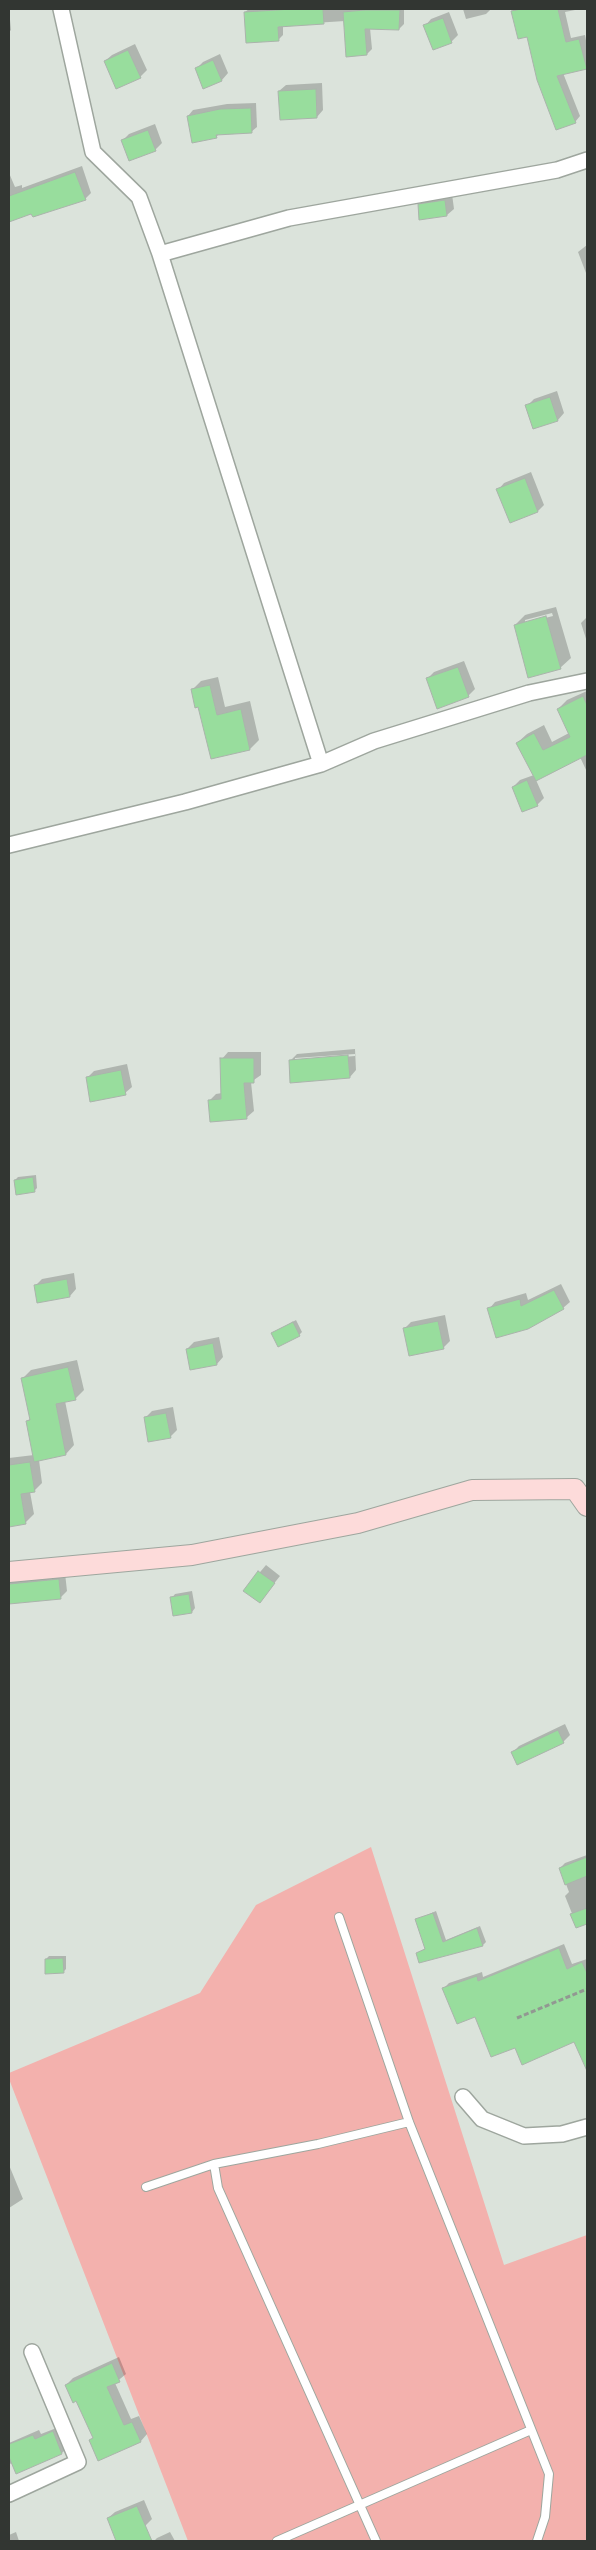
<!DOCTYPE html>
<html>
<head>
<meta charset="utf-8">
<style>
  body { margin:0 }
  #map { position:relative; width:596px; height:2550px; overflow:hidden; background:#dbe3db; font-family:Jost,sans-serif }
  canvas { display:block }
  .frame { position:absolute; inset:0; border:10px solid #323632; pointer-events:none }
</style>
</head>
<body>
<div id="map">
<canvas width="596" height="2550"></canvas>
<div class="frame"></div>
</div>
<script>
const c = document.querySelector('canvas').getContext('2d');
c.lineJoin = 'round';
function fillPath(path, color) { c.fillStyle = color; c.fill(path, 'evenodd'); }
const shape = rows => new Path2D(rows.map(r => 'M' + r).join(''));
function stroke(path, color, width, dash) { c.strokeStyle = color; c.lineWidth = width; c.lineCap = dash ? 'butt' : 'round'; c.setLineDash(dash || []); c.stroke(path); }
fillPath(shape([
  [371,1847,504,2265,587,2235,587,2541,188,2541,9,2079,9,2073,200,1993,256,1905]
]), '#f3b1ad');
fillPath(shape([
  [9,9,11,30,9,32],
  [249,9,404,9,404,24,399,29,370,28,372,49,367,54,345,21,283,25,283,35,278,40,245,12],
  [463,9,491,9,486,14,466,19],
  [515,9,580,9,565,12,571,38,585,35,587,46,587,67,563,73,580,116,575,122,513,11],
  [449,12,458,35,452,41,433,49,425,26,431,19],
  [135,44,147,70,140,77,105,61,112,55],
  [220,54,228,73,222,80,204,87,196,69,203,62],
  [322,83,323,110,317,117,279,91,286,85],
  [256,103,257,127,251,132,219,134,216,137,188,116,193,110,227,104],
  [155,124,162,143,155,150,123,140,129,134],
  [82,166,91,193,85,199,9,220,9,173,15,187,22,185,22,188],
  [452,194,454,209,447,215,419,205,426,198],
  [587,245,587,273,586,273,578,252],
  [557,391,564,413,558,420,534,428,527,406,534,399],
  [531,472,544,505,538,511,498,490,504,483],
  [556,607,571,658,560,668,515,625,525,615],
  [552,613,553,616,525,623,525,620],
  [587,617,587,642,581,623],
  [464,661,475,689,468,696,427,679,434,672],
  [218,677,225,707,250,701,259,740,250,749,212,757,199,705,192,690,201,681],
  [587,691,587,772,580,757,536,780,544,798,537,805,513,787,520,780,534,775,517,743,527,734,544,725,552,742,569,733,558,709,567,700],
  [355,1049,356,1070,350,1077,290,1061,297,1054],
  [355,1054,355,1056,295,1061,295,1058],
  [228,1052,261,1052,261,1075,251,1082,254,1111,247,1117,210,1100,216,1094,222,1093,222,1059],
  [127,1064,132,1087,125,1093,87,1078,94,1071],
  [36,1175,37,1188,34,1191,15,1180,18,1177],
  [74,1273,76,1289,70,1296,35,1286,42,1279],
  [561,1284,570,1302,563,1308,489,1309,495,1302,526,1293,528,1300],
  [445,1315,450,1341,443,1348,405,1328,411,1322],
  [296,1320,302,1332,299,1335,273,1333],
  [219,1337,223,1357,217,1364,187,1349,194,1342],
  [77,1360,84,1390,75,1399,65,1401,74,1445,66,1454,39,1460,42,1483,34,1491,30,1492,34,1514,26,1522,9,1525,9,1458,34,1455,27,1421,31,1418,22,1379,31,1370],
  [173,1407,177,1430,170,1437,145,1418,152,1411],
  [266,1565,280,1576,260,1601,245,1590],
  [65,1573,67,1591,61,1597,9,1602,9,1576],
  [192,1591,195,1608,192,1612,172,1598,175,1594],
  [565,1724,570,1735,563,1742,518,1764,512,1753,519,1746],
  [587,1855,587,1922,577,1926,565,1896,569,1892,560,1868,565,1863],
  [436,1911,446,1940,480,1926,486,1942,483,1945,420,1962,417,1953,426,1948,416,1920],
  [564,1944,572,1964,587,1959,587,2042,577,2046,575,2040,515,2046,444,1988,449,1983,482,1972,483,1977],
  [49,1956,66,1956,66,1969,63,1972,46,1959],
  [9,2165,23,2199,9,2208],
  [119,2357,126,2374,115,2383,131,2419,139,2416,147,2434,141,2441,98,2459,90,2441,94,2437,77,2399,66,2385,73,2378],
  [59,2427,67,2448,62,2453,9,2464,9,2443,39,2430,41,2434],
  [144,2500,152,2519,145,2526,108,2518,115,2512],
  [16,2532,19,2541,9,2541,9,2535],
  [170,2532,175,2541,154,2541,157,2538]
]), '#0003');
const building = shape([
  [292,9,323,9,324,24,278,27,279,41,246,43,244,12,292,9],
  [521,9,558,9,566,42,579,39,587,69,557,76,576,123,556,130,537,80,527,37,518,39,511,11,521,9],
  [364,10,400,10,399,30,365,29,367,55,346,57,343,12,364,10],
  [443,18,452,43,433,50,423,25,443,18],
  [128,50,141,78,116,89,104,61,128,50],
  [213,60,222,81,203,89,195,68,213,60],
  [316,89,317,118,280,120,278,91,316,89],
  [251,108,252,133,216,135,217,138,192,143,187,116,220,109,251,108],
  [148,130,156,151,129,161,121,140,148,130],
  [75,172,86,200,33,217,31,214,9,222,9,196,75,172],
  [445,200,447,216,419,220,418,204,445,200],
  [550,397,558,421,533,429,525,405,550,397],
  [525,478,538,512,510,523,496,489,525,478],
  [546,616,561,669,528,678,514,625,546,616],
  [458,667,469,697,437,709,426,678,458,667],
  [210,685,217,715,241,709,250,750,211,759,198,707,195,708,191,689,210,685],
  [583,696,587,705,587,755,536,781,516,743,534,733,543,750,570,737,557,709,583,696],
  [527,780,538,806,522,812,512,787,527,780],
  [348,1055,350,1078,290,1083,289,1060,348,1055],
  [220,1058,254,1058,254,1083,244,1083,247,1119,210,1122,208,1100,221,1099,220,1058],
  [121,1070,126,1095,90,1102,86,1077,121,1070],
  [33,1177,35,1192,16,1195,14,1180,33,1177],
  [67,1279,70,1297,37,1303,34,1285,67,1279],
  [554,1290,564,1309,528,1329,496,1338,487,1308,520,1299,521,1306,554,1290],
  [438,1321,444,1349,409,1356,403,1328,438,1321],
  [293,1322,300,1336,278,1347,271,1333,293,1322],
  [213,1343,217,1365,190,1370,186,1349,213,1343],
  [68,1367,76,1400,56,1404,66,1455,34,1462,26,1421,30,1420,21,1378,68,1367],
  [166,1413,171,1438,148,1442,144,1417,166,1413],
  [30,1462,35,1492,21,1494,26,1524,9,1527,9,1465,30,1462],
  [258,1571,275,1583,260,1603,243,1591,258,1571],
  [59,1579,61,1599,9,1604,9,1584,59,1579],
  [189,1594,192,1613,173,1616,170,1597,189,1594],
  [558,1730,564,1743,517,1765,511,1752,558,1730],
  [587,1857,587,1876,565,1885,559,1868,587,1857],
  [587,1908,587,1924,576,1928,570,1914,587,1908],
  [433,1913,443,1942,477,1928,483,1946,419,1963,416,1953,425,1949,415,1919,433,1913],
  [559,1948,567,1969,582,1962,587,1973,587,2071,574,2042,522,2065,515,2048,491,2057,475,2017,457,2024,442,1988,477,1976,478,1981,559,1948],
  [63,1958,64,1973,45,1974,45,1959,63,1958],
  [112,2363,120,2382,107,2387,124,2425,132,2422,141,2442,98,2461,89,2440,93,2438,76,2401,73,2403,65,2385,112,2363],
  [53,2431,62,2454,16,2474,9,2457,9,2444,33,2435,35,2439,53,2431],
  [137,2506,152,2541,116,2541,107,2518,137,2506]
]);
fillPath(building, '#98dd9d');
stroke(building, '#aab3ab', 1);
const lane = shape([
  [339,1917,409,2122,549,2474,545,2517,537,2541],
  [214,2164,218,2188,376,2541],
  [146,2187,214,2164,318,2144,409,2122],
  [277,2541,531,2430]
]);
const street = shape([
  [61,9,93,152,139,197,160,254,321,764],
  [160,254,289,218,557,170,587,160],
  [9,845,185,802,321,764,374,741,529,693,587,681],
  [463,2097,482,2119,524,2136,562,2134,587,2127],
  [9,2494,78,2462,32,2352]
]);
const secondary = shape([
  [9,1572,192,1555,358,1523,472,1490,575,1489,587,1506]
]);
stroke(lane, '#9ea69e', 10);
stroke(street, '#9ea69e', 18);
stroke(secondary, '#9ea69e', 22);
stroke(shape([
  [517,2018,587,1989]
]), '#929892', 3, [5, 2.5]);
stroke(lane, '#fff', 8);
stroke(street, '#fff', 15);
stroke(secondary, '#fddbda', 20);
</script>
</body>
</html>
